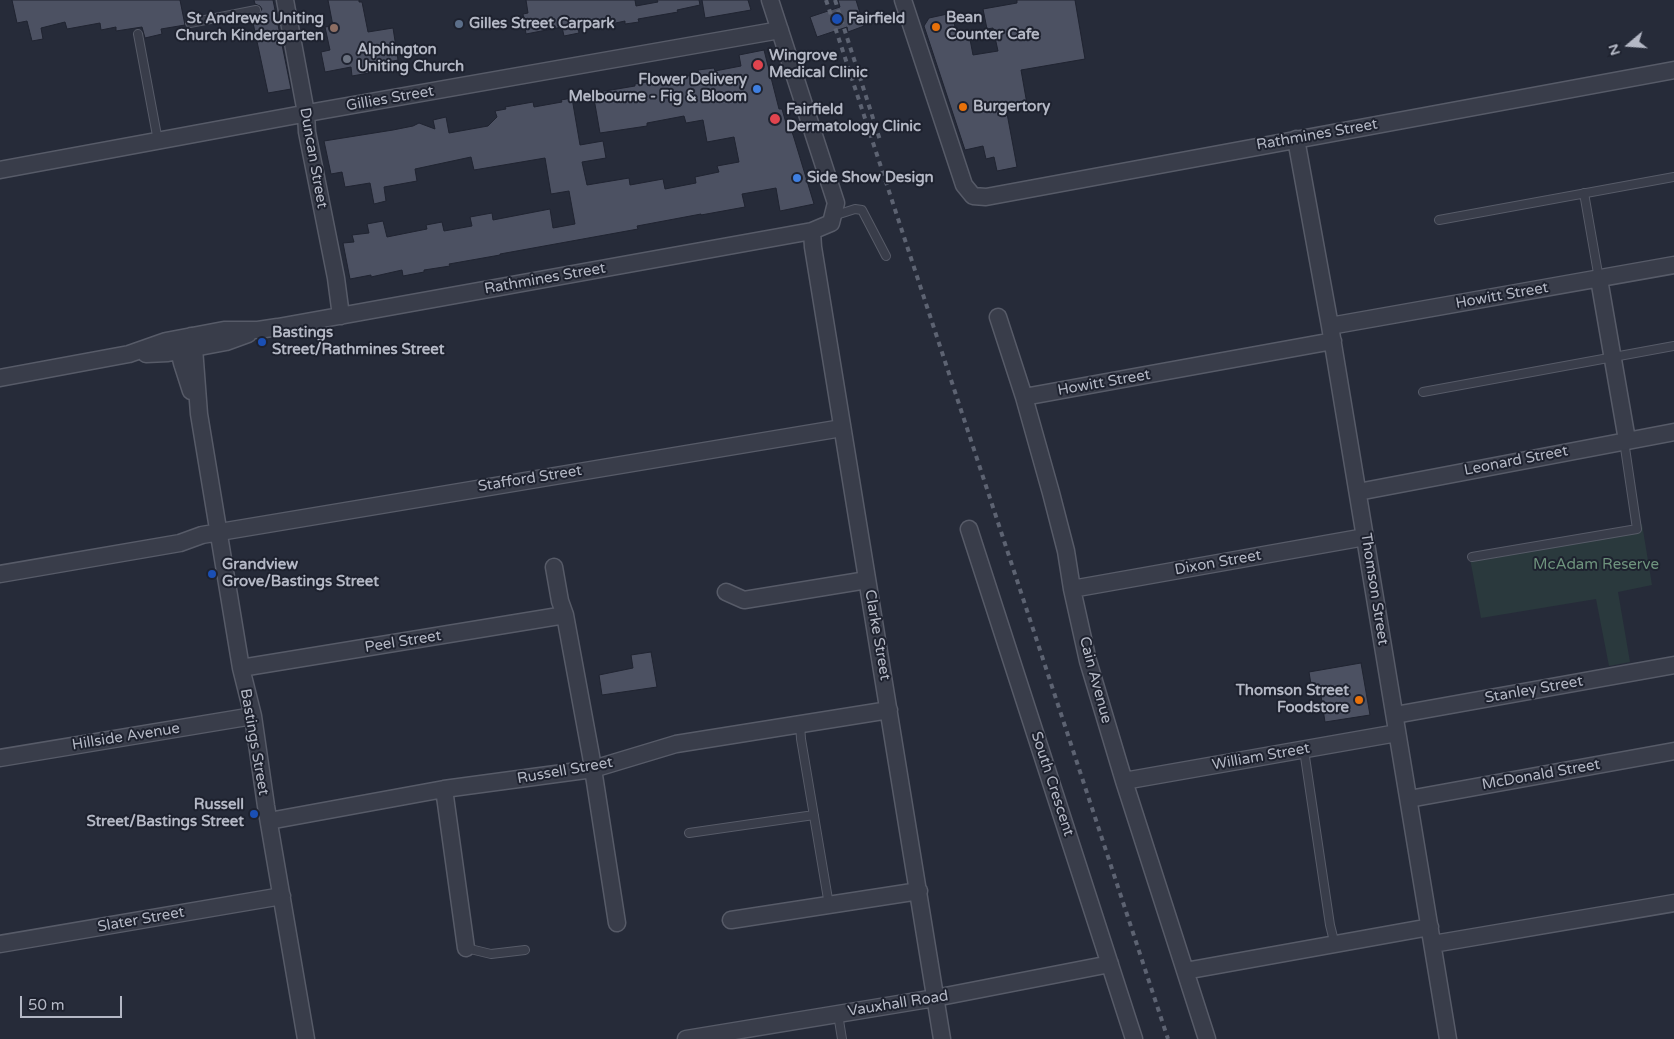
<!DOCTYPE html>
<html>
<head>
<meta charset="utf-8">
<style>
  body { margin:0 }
  #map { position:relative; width:1674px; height:1039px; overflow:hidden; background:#262b39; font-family:"Varela Round",sans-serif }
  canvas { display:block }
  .north { position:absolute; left:1604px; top:20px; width:50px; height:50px; -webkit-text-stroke:4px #1e222f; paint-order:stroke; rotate:252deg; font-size:14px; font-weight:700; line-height:20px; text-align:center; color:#b4b8c5 }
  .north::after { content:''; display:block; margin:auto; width:18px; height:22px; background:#b4b8c5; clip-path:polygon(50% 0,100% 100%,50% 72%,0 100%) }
  .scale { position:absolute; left:20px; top:996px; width:102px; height:22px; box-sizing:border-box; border:2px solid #b4b8c5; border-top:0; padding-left:6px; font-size:15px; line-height:18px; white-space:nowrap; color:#b4b8c5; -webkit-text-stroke:4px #1e222f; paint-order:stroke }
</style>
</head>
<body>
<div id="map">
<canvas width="1674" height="1039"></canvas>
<div class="north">N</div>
<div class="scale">50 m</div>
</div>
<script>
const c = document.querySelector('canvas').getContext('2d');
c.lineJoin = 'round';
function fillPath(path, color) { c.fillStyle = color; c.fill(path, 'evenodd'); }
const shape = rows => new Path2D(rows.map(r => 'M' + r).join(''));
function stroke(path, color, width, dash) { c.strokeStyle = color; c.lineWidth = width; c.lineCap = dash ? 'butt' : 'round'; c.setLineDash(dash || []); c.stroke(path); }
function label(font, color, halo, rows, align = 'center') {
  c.font = font + ' "Varela Round",sans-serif'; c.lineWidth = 4; c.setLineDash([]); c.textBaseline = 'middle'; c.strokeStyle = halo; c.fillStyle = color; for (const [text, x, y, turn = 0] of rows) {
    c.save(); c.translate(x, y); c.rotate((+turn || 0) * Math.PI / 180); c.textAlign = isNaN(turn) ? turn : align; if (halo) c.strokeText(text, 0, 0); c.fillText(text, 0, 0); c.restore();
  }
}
fillPath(shape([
  [1642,524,1652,585,1618,592,1630,662,1609,666,1596,599,1481,618,1469,553]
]), '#2a393d');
const building = shape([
  [12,0,180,0,185,25,161,29,162,34,145,38,142,27,116,31,116,27,101,30,100,23,67,29,65,22,41,28,43,39,32,41,27,21,17,23,12,0],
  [254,0,273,0,291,89,268,93,252,18,257,17,262,9,260,6,255,4,254,0],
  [328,0,359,0,359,2,362,2,368,32,393,28,398,60,368,66,369,73,352,76,351,67,325,72,321,52,330,50,325,27,333,26,328,0],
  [526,0,635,0,636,6,658,2,657,0,699,0,700,5,677,10,678,12,638,19,639,22,625,24,625,21,606,25,606,22,578,27,579,33,564,36,562,27,526,34,523,14,528,13,526,0],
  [702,0,748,0,751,10,705,18,702,0],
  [838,0,856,0,864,26,848,32,847,27,817,37,810,17,840,7,838,0],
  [1017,0,1075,0,1085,59,1021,70,1027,104,1006,108,1017,167,997,171,994,157,986,159,983,146,965,150,924,26,929,18,952,13,957,36,969,34,973,55,998,51,993,28,987,29,983,9,1017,3,1017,0],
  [764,50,779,109,782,109,788,130,791,129,794,138,814,204,780,211,776,188,742,194,745,207,701,215,701,214,637,226,638,229,500,254,500,255,449,264,450,266,424,270,424,272,403,276,402,270,371,277,371,275,350,279,343,243,354,242,352,235,369,233,367,224,383,221,387,237,427,229,426,225,442,222,444,231,472,226,470,217,492,213,493,220,550,209,553,228,575,224,569,191,551,194,545,158,474,170,471,157,415,169,417,181,384,187,386,201,374,204,370,183,345,187,342,172,331,174,324,141,393,130,413,126,419,123,435,129,433,120,446,117,449,133,488,126,497,117,495,111,506,109,505,107,533,102,534,107,562,102,561,100,572,98,580,145,603,141,606,158,582,162,587,185,629,178,630,185,663,179,665,189,696,183,695,177,719,172,717,166,739,162,734,137,707,142,703,120,686,123,684,116,647,123,647,126,600,133,593,93,635,86,635,84,664,79,667,79,667,80,699,74,698,70,714,68,715,71,741,66,739,55,764,50],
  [651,652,657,687,602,695,599,675,633,668,631,655,651,652],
  [1361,663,1370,715,1325,722,1321,696,1313,697,1309,672,1361,663]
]);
fillPath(building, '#4c5162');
stroke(building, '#202431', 1);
const service = shape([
  [190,23,256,10],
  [138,34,158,141],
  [1584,193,1599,279],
  [833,216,855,209,862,210,886,256],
  [1439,220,1674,177],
  [1423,392,1674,346],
  [1472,557,1637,529,1624,441],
  [800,724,801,739,829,905],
  [1304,750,1330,925,1335,945],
  [689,833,814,815],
  [466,948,491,954,525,950],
  [838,1014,842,1039]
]);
const minor = shape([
  [285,0,306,113,307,132,336,278,341,316],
  [903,0,964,185,973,196,986,197,1674,70],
  [1296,139,1330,326,1448,1039],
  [0,170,319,111,780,30],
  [812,231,813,247,942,1039],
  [1599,279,1627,440],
  [998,317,1024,397,1051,493,1066,551,1072,589,1088,661,1124,781,1207,1039],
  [1330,326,1674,265],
  [191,336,194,348,199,414,241,668,253,716,266,806,306,1039],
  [177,342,182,363,191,391],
  [146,354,168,353,194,348,226,342,248,334],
  [0,378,129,354,166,341,224,330,258,330,278,327,812,231,831,223,836,203,770,0],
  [1024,397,1333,341],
  [1358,492,1674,432],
  [969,529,1134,1039],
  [554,567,560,601,565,615,591,756,617,923],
  [0,574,180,543,202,535,842,428],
  [1072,589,1365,537],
  [726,592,744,600,867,580],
  [241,668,565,615],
  [1395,715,1674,665],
  [0,758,253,716],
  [1124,781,1397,733],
  [444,789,466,948],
  [1409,799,1674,751],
  [269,821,444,789,593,769,676,744,889,710],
  [731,920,919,891],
  [0,944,282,896],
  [1433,944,1674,903],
  [1185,971,1430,927],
  [686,1039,935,998,1110,964]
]);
stroke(service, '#575b68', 10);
stroke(minor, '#575b68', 19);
stroke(service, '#393d4a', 8);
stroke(minor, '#393d4a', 16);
stroke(shape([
  [826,0,1168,1039],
  [835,0,880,140]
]), '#5d6372', 4, [5, 5]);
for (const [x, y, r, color] of [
  [837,19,6,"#1a4fb4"],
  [459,24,5,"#5c6f8a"],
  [936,27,5,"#e8710a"],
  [334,28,5,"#8d6e63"],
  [347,59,5,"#6b7280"],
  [758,65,6,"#e0444e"],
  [757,89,5,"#3f7fe0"],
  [963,107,5,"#e8710a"],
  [775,119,6,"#e0444e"],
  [797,178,5,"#3f7fe0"],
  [262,342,5,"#1a4fb4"],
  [212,574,5,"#1a4fb4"],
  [1359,700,5,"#e8710a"],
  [254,814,5,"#1a4fb4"]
]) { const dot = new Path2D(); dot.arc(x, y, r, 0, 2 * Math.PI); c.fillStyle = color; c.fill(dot); stroke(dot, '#1e222f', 2); }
label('bold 15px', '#b4b8c5', '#1e222f', [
  ["Bean",946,18],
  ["Counter Cafe",946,35],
  ["St Andrews Uniting",324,19,"right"],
  ["Church Kindergarten",324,36,"right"],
  ["Fairfield",848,19],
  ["Gilles Street Carpark",469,24],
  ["Alphington",357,50],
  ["Uniting Church",357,67],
  ["Wingrove",769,56],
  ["Medical Clinic",769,73],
  ["Flower Delivery",747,80,"right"],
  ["Melbourne - Fig & Bloom",747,97,"right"],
  ["Burgertory",973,107],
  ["Fairfield",786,110],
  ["Dermatology Clinic",786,127],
  ["Side Show Design",807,178],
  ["Bastings",272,333],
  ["Street/Rathmines Street",272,350],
  ["Grandview",222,565],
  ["Grove/Bastings Street",222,582],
  ["Thomson Street",1349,691,"right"],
  ["Foodstore",1349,708,"right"],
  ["Russell",244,805,"right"],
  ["Street/Bastings Street",244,822,"right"]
], 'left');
label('15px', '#b4b8c5', '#1e222f', [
  ["Gillies Street",390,99,-10],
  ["Rathmines Street",1317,135,-10],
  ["Duncan Street",313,158,80],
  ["Rathmines Street",545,279,-10],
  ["Howitt Street",1502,296,-10],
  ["Howitt Street",1104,383,-10],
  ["Leonard Street",1516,461,-11],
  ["Stafford Street",530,479,-9],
  ["Dixon Street",1218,563,-10],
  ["Thomson Street",1374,589,81],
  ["Clarke Street",877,635,80],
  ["Peel Street",403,642,-9],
  ["Cain Avenue",1095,680,75],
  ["Stanley Street",1534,690,-10],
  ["Hillside Avenue",126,737,-9],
  ["Bastings Street",254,742,80],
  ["William Street",1261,757,-10],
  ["Russell Street",565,771,-10],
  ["McDonald Street",1541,775,-10],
  ["South Crescent",1052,784,72],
  ["Slater Street",141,920,-10],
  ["Vauxhall Road",898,1004,-9]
]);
label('15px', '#6e937d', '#1e222f', [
  ["McAdam Reserve",1596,565]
]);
</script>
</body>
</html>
